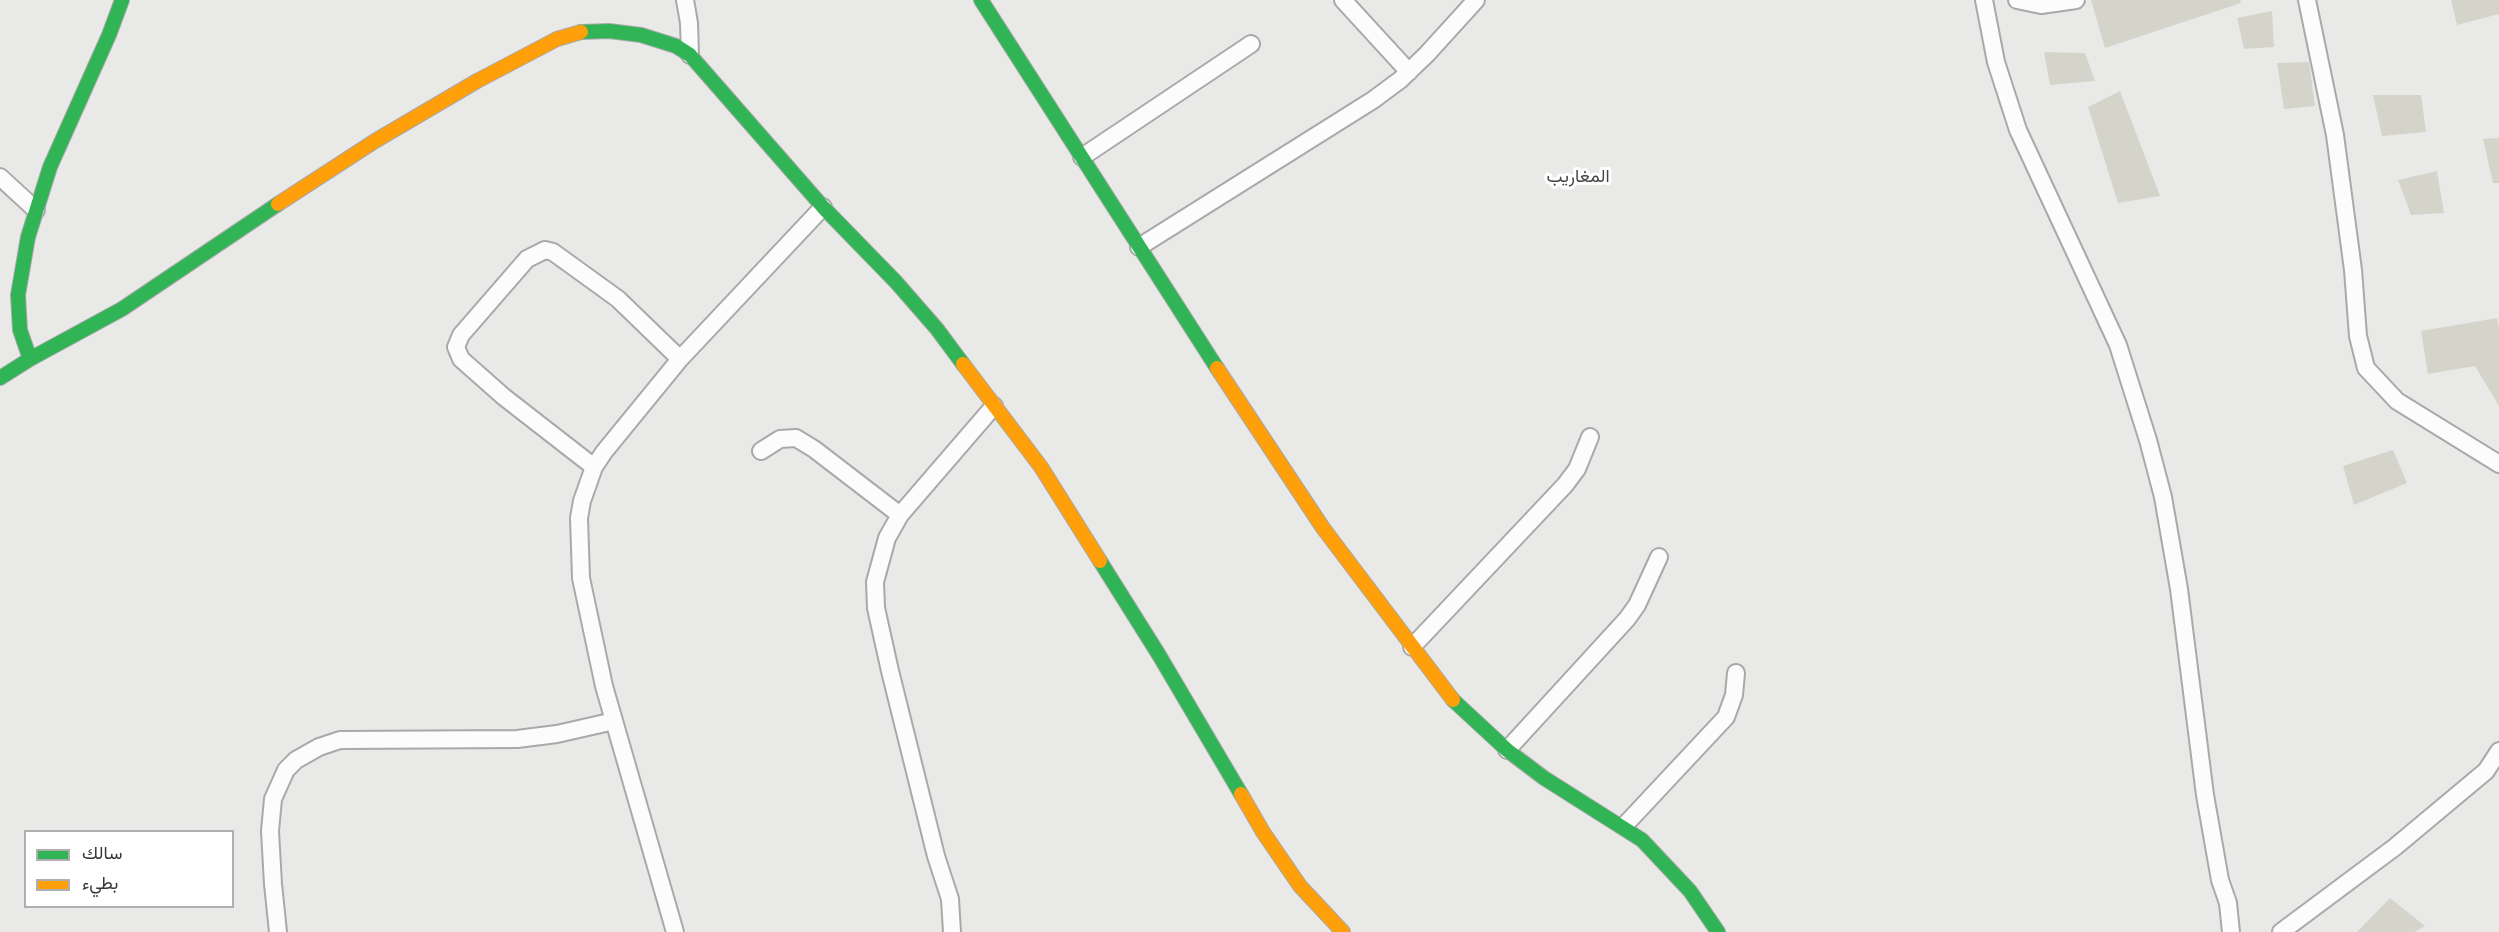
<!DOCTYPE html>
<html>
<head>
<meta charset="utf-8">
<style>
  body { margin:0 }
  #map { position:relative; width:2499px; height:932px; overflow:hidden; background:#e9eae8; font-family:Helvetica,Vazirmatn,sans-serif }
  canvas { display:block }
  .legend { position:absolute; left:24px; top:830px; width:210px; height:78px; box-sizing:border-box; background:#fff; border:2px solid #afafaf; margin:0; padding:8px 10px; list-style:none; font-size:18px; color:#383837 }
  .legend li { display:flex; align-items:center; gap:12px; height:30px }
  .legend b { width:30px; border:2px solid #afafaf }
</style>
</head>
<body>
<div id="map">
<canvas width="2499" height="932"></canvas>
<ul class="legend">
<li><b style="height:8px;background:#30b455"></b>سالك</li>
<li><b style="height:8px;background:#ff9f0a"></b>بطيء</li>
</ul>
</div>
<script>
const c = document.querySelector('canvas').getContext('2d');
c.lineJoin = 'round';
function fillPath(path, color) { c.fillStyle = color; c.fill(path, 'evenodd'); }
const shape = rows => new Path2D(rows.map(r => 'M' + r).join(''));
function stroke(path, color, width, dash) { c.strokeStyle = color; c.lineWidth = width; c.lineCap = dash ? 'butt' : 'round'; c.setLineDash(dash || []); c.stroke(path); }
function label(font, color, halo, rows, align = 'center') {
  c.font = font + ' Helvetica,Vazirmatn,sans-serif'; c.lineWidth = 6; c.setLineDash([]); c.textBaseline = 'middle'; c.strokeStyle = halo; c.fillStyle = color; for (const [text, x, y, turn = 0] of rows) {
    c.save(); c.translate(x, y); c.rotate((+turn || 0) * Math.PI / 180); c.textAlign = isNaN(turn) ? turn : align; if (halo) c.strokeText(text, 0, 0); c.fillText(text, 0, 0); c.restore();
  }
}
fillPath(shape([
  [2091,0,2240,0,2241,3,2105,48],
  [2451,0,2499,0,2499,14,2457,25],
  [2272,11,2274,47,2244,49,2237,18],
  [2044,52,2085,53,2095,81,2050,85],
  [2309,62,2315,106,2284,109,2277,63],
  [2120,91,2160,196,2118,203,2088,107],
  [2373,95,2421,95,2426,132,2382,136],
  [2499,138,2499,183,2493,183,2483,139],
  [2437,171,2444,213,2411,215,2398,180],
  [2497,318,2499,328,2499,406,2475,366,2428,374,2421,331],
  [2393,450,2407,483,2354,505,2343,466],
  [2390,898,2425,926,2414,932,2357,932]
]), '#d5d4cb');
const street = shape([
  [685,0,689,23,690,55],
  [1343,0,1409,72],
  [1984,0,1996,62,2018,130,2118,345,2148,440,2163,497,2179,589,2205,795,2220,880,2228,903,2231,932],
  [2017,0,2041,5,2076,0],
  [2307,0,2335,135,2353,270,2358,336,2366,368,2397,401,2499,464],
  [1082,157,1251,44],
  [0,177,36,210],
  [1139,247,1373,100,1400,80,1427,54,1476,0],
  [761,451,780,439,796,438,814,449,900,515],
  [594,467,504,397,461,359,456,347,461,335,527,259,545,250,553,252,618,299,680,359],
  [1412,647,1565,485,1577,469,1590,437],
  [1507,750,1627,619,1637,605,1659,557],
  [1624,826,1726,717,1734,695,1736,673],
  [278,932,273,884,270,831,273,799,286,770,296,760,319,747,340,740,517,739,557,734,614,721],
  [675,932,604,686,581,578,579,518,582,501,594,467,604,452,680,359,823,207],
  [952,932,950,899,936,856,890,671,876,608,875,582,887,538,900,515,994,406],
  [2281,932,2395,847,2486,771,2499,751]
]);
const fast = shape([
  [981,0,1217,368],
  [581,32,609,31,641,35,676,46,690,55,823,207,896,282,937,329,963,364],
  [30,359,20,330,18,295,28,237,50,167,109,35,122,0],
  [0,378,30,359,122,309,278,204],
  [1100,561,1159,655,1241,794],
  [1453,700,1507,750,1544,778,1642,840,1690,891,1718,932]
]);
const slow = shape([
  [278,204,375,141,477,81,557,39,581,32],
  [963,364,1041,467,1100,561],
  [1217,368,1323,528,1453,700],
  [1241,794,1263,832,1300,886,1343,932]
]);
stroke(street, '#a8a9a8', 20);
stroke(fast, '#a8a9a8', 16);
stroke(slow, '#a8a9a8', 16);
stroke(street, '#fcfcfc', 16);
stroke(fast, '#30b455', 14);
stroke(slow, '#ff9f0a', 14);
label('18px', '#464845', '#fff', [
  ["المغاريب",1578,177]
]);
</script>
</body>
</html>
